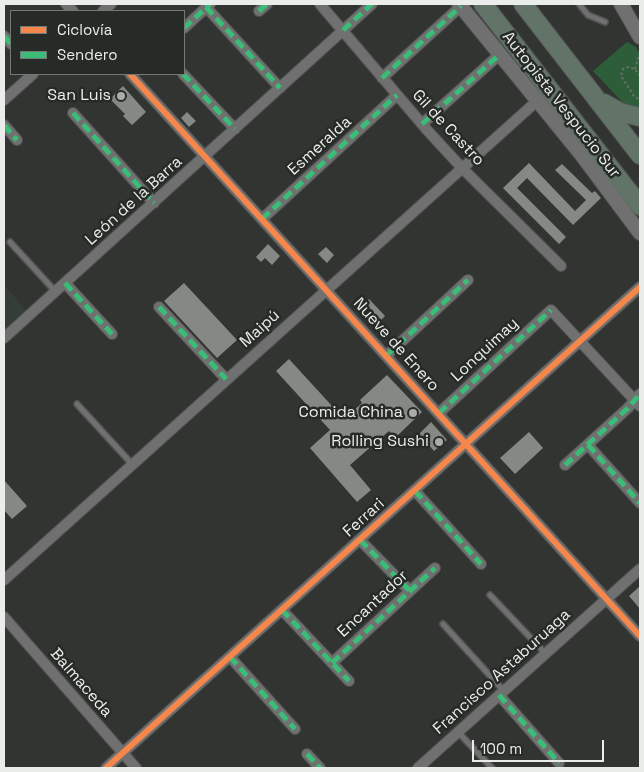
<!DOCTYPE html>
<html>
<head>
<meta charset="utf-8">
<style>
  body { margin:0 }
  #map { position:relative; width:644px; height:772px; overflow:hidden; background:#323432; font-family:"Space Grotesk",sans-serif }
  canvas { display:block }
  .frame { position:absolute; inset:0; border:5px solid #eaedea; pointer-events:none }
  .legend { position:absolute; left:10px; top:10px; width:175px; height:65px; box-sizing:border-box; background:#272b27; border:1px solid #757975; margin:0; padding:6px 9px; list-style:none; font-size:15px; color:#eaedea }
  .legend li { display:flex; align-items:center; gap:10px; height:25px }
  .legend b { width:25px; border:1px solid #757975 }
  .scale { position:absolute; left:472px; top:740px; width:132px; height:22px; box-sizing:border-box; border:2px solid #eaedea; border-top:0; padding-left:6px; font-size:15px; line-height:18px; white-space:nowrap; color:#eaedea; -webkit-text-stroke:4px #272b27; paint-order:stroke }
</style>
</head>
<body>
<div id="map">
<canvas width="644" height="772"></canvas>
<div class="frame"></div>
<ul class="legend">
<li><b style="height:6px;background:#f5874c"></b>Ciclovía</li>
<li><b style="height:6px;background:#3abd76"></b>Sendero</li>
</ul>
<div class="scale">100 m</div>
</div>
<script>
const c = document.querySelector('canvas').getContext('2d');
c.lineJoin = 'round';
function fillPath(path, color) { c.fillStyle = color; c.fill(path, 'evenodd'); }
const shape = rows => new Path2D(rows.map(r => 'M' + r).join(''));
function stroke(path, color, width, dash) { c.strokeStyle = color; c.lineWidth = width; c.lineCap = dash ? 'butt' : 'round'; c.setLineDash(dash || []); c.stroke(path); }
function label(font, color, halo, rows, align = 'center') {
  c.font = font + ' "Space Grotesk",sans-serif'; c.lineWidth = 5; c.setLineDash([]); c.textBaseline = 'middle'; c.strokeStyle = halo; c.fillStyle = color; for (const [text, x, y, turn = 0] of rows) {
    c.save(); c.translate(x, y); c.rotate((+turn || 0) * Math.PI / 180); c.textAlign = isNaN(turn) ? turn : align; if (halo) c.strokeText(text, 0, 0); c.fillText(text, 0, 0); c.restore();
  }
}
fillPath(shape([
  [4,285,26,310,4,330]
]), '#353e36');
fillPath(shape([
  [627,42,636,47,640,54,640,111,627,107,593,71]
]), '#2d5e39');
fillPath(shape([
  [123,86,146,112,132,125,123,116,125,114,110,99],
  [187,112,196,121,189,127,181,118],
  [529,163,575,211,586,200,555,170,562,164,592,193,595,191,601,198,573,225,527,178,517,188,566,237,559,244,503,188],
  [268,244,280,256,272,265,265,258,261,262,256,257],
  [326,247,334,255,327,263,318,254],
  [184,283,237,340,217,358,164,301],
  [369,299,385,316,378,323,362,306],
  [289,359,344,419,362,403,360,400,387,375,422,412,395,438,389,431,350,465,371,490,357,502,310,448,330,430,276,371],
  [431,422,447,440,434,451,419,434],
  [529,432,543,448,515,474,500,458],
  [4,480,27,506,12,519,4,510],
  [640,586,640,609,629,596]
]), '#868886');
const service = shape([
  [579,4,588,15,605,22],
  [10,242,55,291],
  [77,404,132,464],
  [490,595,545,653],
  [443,624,504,691],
  [458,732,492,768]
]);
const minor = shape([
  [66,4,73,11],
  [320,4,427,130,462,168,561,266],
  [206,7,280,88],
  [103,11,111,4],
  [259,11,267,4],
  [184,28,210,4],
  [4,36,11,44],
  [130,74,640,636],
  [183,74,235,129],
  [382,78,461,6],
  [4,100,33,74],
  [73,113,154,203],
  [422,124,499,55],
  [4,125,17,140],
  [262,219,397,95],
  [65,283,112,334],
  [159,307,226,379],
  [4,338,372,4],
  [387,355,468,280],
  [439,413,551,310,640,406],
  [588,445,640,503],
  [565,465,628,408,640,394],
  [415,491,481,564],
  [360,540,410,591],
  [4,580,537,101],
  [282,610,349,681],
  [4,617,136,768],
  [230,657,295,729],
  [332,663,435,568],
  [499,695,559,763],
  [307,754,320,768],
  [106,768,640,287],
  [418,768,640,569]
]);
const secondary = shape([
  [459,4,581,154,640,233],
  [621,4,640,37]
]);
const motorway = shape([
  [483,4,640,206],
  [523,4,640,155],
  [604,103,620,112,640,117]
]);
stroke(service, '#505250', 8);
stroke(minor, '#505250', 12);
stroke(secondary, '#505250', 16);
stroke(motorway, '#505250', 20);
stroke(shape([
  [635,69,640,52],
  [640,76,635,69,628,67,623,69,621,76,634,96,640,100]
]), '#6c6d6c', 2, [2.5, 2.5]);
stroke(service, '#6f706f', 5);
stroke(minor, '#6f706f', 10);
stroke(secondary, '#6f706f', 14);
stroke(motorway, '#627468', 18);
stroke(shape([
  [206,7,280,88],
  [259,11,267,4],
  [184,28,210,4],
  [343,30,372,4],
  [4,36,11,44],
  [183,74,235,129],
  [382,78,461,6],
  [73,113,154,203],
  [422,124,499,55],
  [4,125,17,140],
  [262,219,397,95],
  [65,283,112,334],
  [159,307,226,379],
  [387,355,468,280],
  [439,413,551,310],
  [588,445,640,503],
  [565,465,628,408,640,394],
  [415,491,481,564],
  [360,540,410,591],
  [282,610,349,681],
  [230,657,295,729],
  [332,663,435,568],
  [499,695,559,763],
  [307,754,320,768]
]), '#3abd76', 5, [10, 5]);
stroke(shape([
  [130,74,640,636],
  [106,768,640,287]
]), '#f5874c', 6);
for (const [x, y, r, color] of [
  [121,96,5,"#aaacaa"],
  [413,413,5,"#aaacaa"],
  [439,442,5,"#aaacaa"]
]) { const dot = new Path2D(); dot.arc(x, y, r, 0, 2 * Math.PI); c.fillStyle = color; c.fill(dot); stroke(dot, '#272b27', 2); }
label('16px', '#eaedea', '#272b27', [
  ["San Luis",111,96],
  ["Comida China",403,413],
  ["Rolling Sushi",429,442]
], 'right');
label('16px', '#eaedea', '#272b27', [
  ["Autopista Vespucio Sur",561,105,52],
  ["Gil de Castro",448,128,47],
  ["Esmeralda",320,146,-42],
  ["León de la Barra",134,201,-42],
  ["Maipú",260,329,-42],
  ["Nueve de Enero",396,345,48],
  ["Lonquimay",485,350,-43],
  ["Ferrari",364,518,-42],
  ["Encantador",373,604,-43],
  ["Francisco Astaburuaga",502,672,-42],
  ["Balmaceda",81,683,49]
]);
</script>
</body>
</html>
